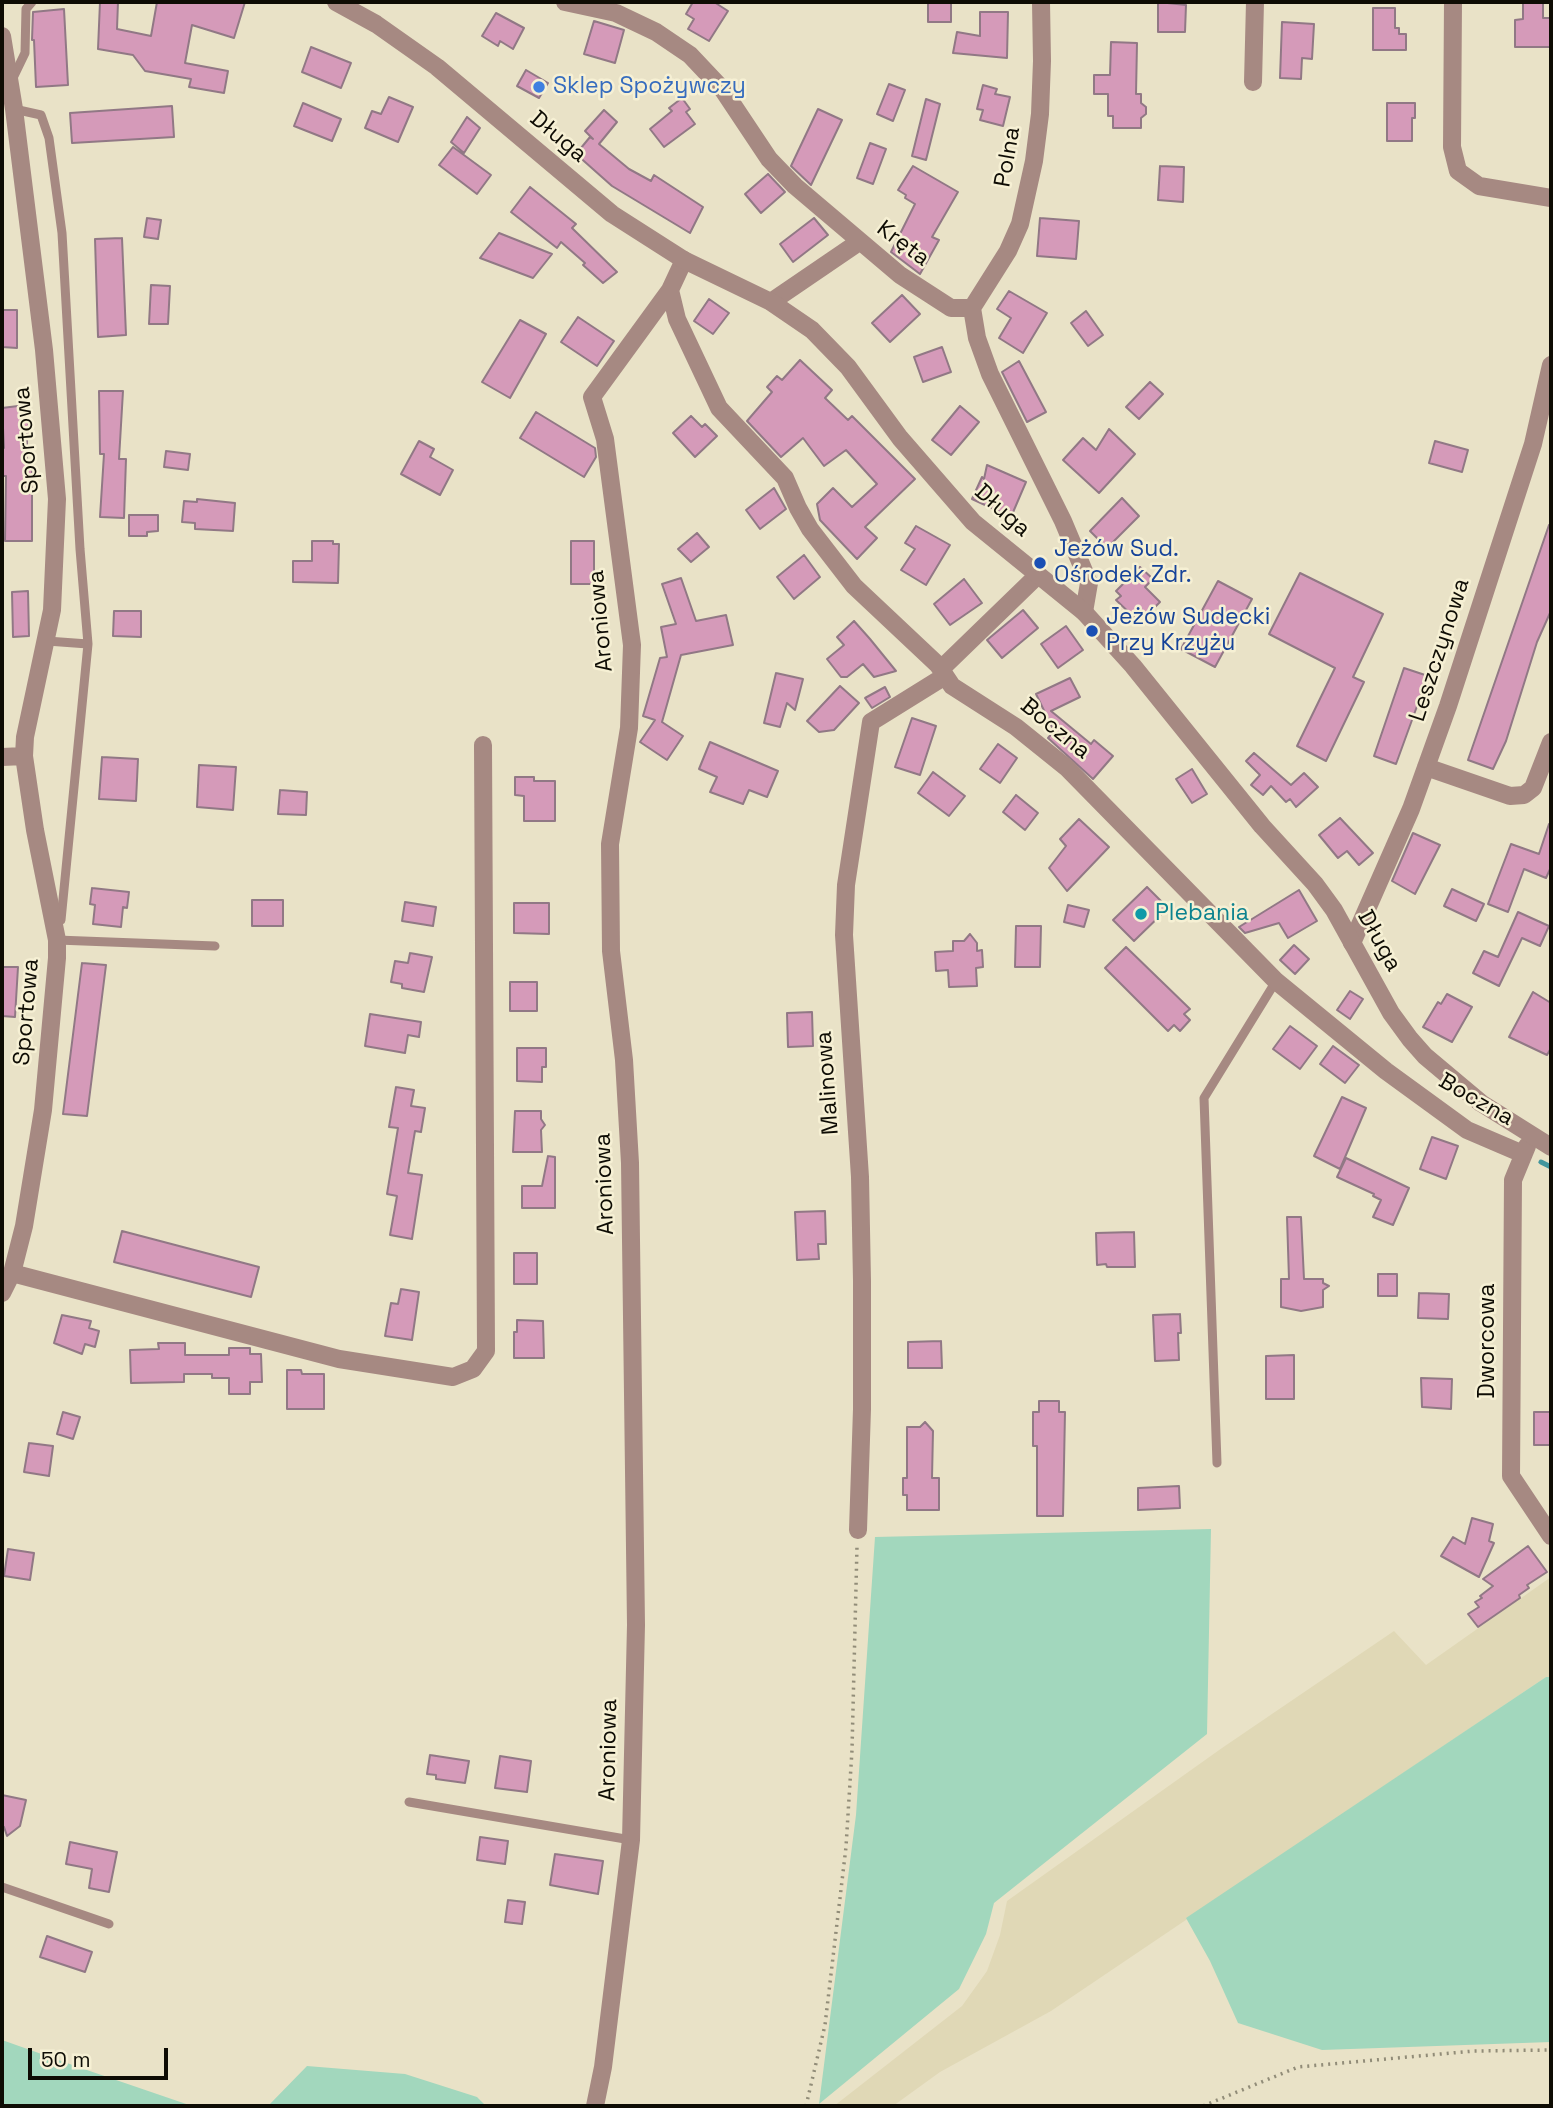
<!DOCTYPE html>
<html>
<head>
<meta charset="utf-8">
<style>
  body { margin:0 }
  #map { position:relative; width:1553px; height:2108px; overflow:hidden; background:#e9e2c7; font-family:"Space Grotesk",sans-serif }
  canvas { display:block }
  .frame { position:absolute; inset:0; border:4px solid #0e0c04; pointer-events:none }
  .scale { position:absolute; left:28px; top:2048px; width:140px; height:32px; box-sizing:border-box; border:4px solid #0e0c04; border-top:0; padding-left:9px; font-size:21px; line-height:24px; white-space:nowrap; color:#0e0c04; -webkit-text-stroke:5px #f6f0d4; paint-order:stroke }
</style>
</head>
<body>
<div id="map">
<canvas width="1553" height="2108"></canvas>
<div class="frame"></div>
<div class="scale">50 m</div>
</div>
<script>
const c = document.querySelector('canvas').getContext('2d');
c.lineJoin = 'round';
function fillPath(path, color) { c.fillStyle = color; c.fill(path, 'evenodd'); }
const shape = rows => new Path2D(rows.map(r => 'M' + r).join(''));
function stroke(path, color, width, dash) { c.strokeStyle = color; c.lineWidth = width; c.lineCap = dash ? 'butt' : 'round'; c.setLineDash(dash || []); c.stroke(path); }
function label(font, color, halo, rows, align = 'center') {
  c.font = font + ' "Space Grotesk",sans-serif'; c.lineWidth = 5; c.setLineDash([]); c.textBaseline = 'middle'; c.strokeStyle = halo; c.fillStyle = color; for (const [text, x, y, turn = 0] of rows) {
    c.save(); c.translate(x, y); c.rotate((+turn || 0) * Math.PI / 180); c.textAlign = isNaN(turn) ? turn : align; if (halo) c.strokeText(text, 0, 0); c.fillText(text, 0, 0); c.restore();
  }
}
fillPath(shape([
  [1551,1577,1551,1677,1546,1677,1051,2011,940,2072,893,2106,834,2106,962,2006,987,1971,1000,1935,1007,1901,1222,1748,1394,1631,1426,1665]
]), '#e0d8b6');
fillPath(shape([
  [1211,1529,1207,1734,994,1903,986,1934,959,1989,819,2104,856,1815,875,1537],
  [1546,1677,1551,1677,1551,2042,1322,2050,1238,2023,1210,1961,1186,1918],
  [2,2040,81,2068,192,2106,2,2106],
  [307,2066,405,2074,477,2097,486,2106,268,2106]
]), '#a2d7bd');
stroke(shape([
  [1541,1162,1551,1167]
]), '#42969d', 5);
const building = shape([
  [100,2,118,2,117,29,151,36,157,2,245,2,234,38,192,25,185,63,228,71,224,93,189,87,191,79,145,71,133,55,98,49,100,2],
  [693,2,714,2,728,11,709,41,688,29,694,19,686,14,693,2],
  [928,2,951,2,951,22,928,22,928,2],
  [1158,2,1186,5,1185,32,1158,32,1158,2],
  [1523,2,1543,2,1543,18,1550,18,1551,47,1515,47,1515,20,1523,19,1523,2],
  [1373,8,1395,8,1395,28,1399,28,1399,34,1406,34,1406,50,1373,50,1373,8],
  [64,9,68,85,36,87,34,40,32,40,33,12,64,9],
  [980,12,1008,12,1007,58,953,53,957,32,980,36,980,12],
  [496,13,524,28,513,49,500,41,498,46,482,36,496,13],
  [594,21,624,30,615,63,584,54,594,21],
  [1282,22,1314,24,1312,59,1302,58,1301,79,1280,78,1282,22],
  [1111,42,1137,43,1136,94,1141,94,1141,103,1146,107,1146,114,1141,118,1141,128,1113,128,1113,116,1108,116,1108,94,1094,94,1094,75,1110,75,1111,42],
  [311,47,351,63,341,88,302,72,311,47],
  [526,70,548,83,539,98,517,86,526,70],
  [889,84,905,90,893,121,877,114,889,84],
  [983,85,997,89,995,94,1010,97,1003,126,980,120,983,110,977,109,983,85],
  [389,97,413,107,398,142,365,128,372,111,381,114,389,97],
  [682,98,690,109,686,112,695,124,664,147,650,129,672,111,669,108,682,98],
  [926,99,940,104,926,160,912,156,926,99],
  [303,103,341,119,332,141,294,126,303,103],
  [1387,103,1415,103,1415,118,1412,118,1412,141,1387,141,1387,103],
  [172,106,174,137,72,143,70,113,172,106],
  [818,109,842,120,811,185,791,166,818,109],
  [604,110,617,122,599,144,629,169,651,181,654,175,703,207,690,233,612,186,576,154,590,137,593,139,585,131,604,110],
  [467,117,480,128,464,153,451,142,467,117],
  [870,143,886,149,873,184,857,178,870,143],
  [453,147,491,175,477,194,439,165,453,147],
  [913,166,958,192,932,237,939,240,920,274,891,252,915,204,905,198,906,195,898,190,913,166],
  [1160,166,1184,167,1183,202,1158,200,1160,166],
  [768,174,785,192,761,213,745,194,768,174],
  [530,187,576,224,572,228,617,272,603,283,583,265,585,263,561,242,557,248,511,212,530,187],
  [147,218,161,220,158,239,144,237,147,218],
  [814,218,828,235,793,262,780,244,814,218],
  [1040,218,1079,221,1076,259,1037,256,1040,218],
  [499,233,552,254,533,278,480,258,499,233],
  [122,238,126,335,98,337,95,239,122,238],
  [151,285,170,286,168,324,149,324,151,285],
  [1009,291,1047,313,1023,353,999,338,1011,318,997,309,1009,291],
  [902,295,920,314,890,342,872,323,902,295],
  [709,299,729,313,713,334,694,321,709,299],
  [2,310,17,310,17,348,2,347,2,310],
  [1086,311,1103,335,1088,346,1071,323,1086,311],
  [578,317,614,341,597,366,561,342,578,317],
  [520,320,546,334,510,398,482,382,520,320],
  [942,347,951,372,923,382,914,357,942,347],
  [800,360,832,390,825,398,848,420,852,416,915,479,865,527,877,538,857,559,820,520,817,504,833,488,852,507,877,484,846,450,824,466,803,438,781,457,747,421,772,392,767,387,777,376,782,380,800,360],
  [1019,361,1046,412,1027,422,1002,372,1019,361],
  [1150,382,1163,394,1139,419,1126,407,1150,382],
  [99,391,123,391,119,459,126,459,124,518,100,517,104,454,100,454,99,391],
  [26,405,30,434,27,434,27,464,32,464,32,541,5,541,6,476,2,476,2,448,4,448,2,408,26,405],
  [960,406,979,422,951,455,932,440,960,406],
  [536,412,595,448,596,457,584,477,520,438,536,412],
  [691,416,702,427,705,424,717,436,695,457,673,433,691,416],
  [1109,429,1135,454,1099,493,1063,460,1083,438,1096,450,1109,429],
  [419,441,434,449,430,457,453,470,440,495,401,474,419,441],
  [1435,441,1468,450,1462,472,1429,463,1435,441],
  [166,451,190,454,188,470,164,467,166,451],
  [987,465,1026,482,1011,517,972,499,982,477,984,479,987,465],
  [774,488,786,509,760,529,746,510,774,488],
  [1122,498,1139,516,1107,548,1090,531,1122,498],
  [197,499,235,503,233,531,195,529,195,523,182,522,184,501,197,502,197,499],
  [129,515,158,515,158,531,147,532,147,536,129,536,129,515],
  [1549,525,1551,525,1550,613,1537,642,1506,741,1493,769,1468,760,1549,525],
  [916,526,950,545,926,585,901,570,915,549,905,543,916,526],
  [697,533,709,547,691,562,678,549,697,533],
  [312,541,333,541,333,544,339,544,338,583,293,582,293,561,312,561,312,541],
  [571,541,594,541,594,584,571,584,571,541],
  [804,555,820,577,794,599,777,577,804,555],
  [1140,567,1153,579,1145,587,1160,602,1148,614,1147,612,1137,620,1116,600,1121,596,1116,591,1140,567],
  [1300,573,1383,614,1353,677,1364,682,1326,761,1297,746,1335,668,1269,634,1300,573],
  [681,578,696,621,726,615,733,645,681,655,662,722,683,736,667,760,640,742,655,720,643,716,660,658,667,657,661,627,676,624,662,584,681,578],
  [964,579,982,603,950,625,934,604,964,579],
  [1218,581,1252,599,1215,667,1181,649,1218,581],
  [28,591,29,636,13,637,12,592,28,591],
  [1023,610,1038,628,1002,658,987,640,1023,610],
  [114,611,141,611,141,637,113,636,114,611],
  [854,621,870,639,896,671,874,677,863,664,847,677,841,677,827,659,844,645,837,637,854,621],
  [1066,626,1083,650,1058,668,1041,644,1066,626],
  [1404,668,1428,676,1396,764,1374,756,1404,668],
  [776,673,803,679,795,710,787,703,780,727,764,723,776,673],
  [1070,678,1080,697,1051,711,1091,744,1094,740,1113,756,1093,779,1048,738,1054,731,1036,694,1070,678],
  [840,686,859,703,834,730,819,732,807,721,840,686],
  [885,687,890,697,872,708,865,698,885,687],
  [912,718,936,726,920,775,895,767,912,718],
  [710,742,778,771,767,797,749,790,743,804,710,792,717,777,699,769,710,742],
  [998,744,1017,758,1000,783,980,769,998,744],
  [1254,753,1291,785,1304,773,1318,787,1296,807,1290,799,1286,802,1271,786,1263,795,1251,785,1260,775,1246,761,1254,753],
  [102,757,138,759,136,801,99,799,102,757],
  [199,765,236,767,233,810,197,807,199,765],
  [1192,769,1207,794,1192,803,1176,779,1192,769],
  [933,772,965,796,949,816,918,793,933,772],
  [515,777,534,777,534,781,555,781,555,821,524,821,524,796,515,795,515,777],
  [280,790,307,792,306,815,278,814,280,790],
  [1016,795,1038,813,1025,830,1003,812,1016,795],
  [1340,818,1373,853,1359,865,1347,851,1338,858,1319,835,1340,818],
  [1079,819,1109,847,1067,891,1049,868,1066,846,1060,839,1079,819],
  [1549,824,1551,825,1551,867,1546,878,1524,869,1508,912,1488,904,1511,844,1539,854,1549,824],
  [1413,833,1440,845,1415,894,1392,881,1413,833],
  [1147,887,1168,908,1134,941,1113,920,1147,887],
  [92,888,129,892,127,908,123,907,121,927,93,924,95,905,90,904,92,888],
  [1452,889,1484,904,1476,921,1444,906,1452,889],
  [1299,890,1317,921,1288,938,1279,923,1245,933,1239,927,1299,890],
  [252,900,283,900,283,926,252,926,252,900],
  [405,902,436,907,433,926,402,921,405,902],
  [514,903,549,903,549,934,514,933,514,903],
  [1068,905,1089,910,1084,927,1064,922,1068,905],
  [1518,912,1549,926,1540,946,1522,938,1499,986,1473,973,1484,951,1498,957,1518,912],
  [1016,926,1041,926,1040,967,1015,967,1016,926],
  [970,934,977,943,977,951,982,950,983,967,976,968,977,986,949,987,948,970,936,971,935,952,953,951,953,941,964,941,970,934],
  [1294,945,1309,959,1295,974,1280,960,1294,945],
  [1126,947,1190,1009,1184,1014,1190,1020,1180,1031,1174,1025,1168,1031,1105,968,1126,947],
  [410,953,432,957,424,992,402,988,402,984,391,982,395,961,408,963,410,953],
  [82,963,106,965,87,1116,63,1114,82,963],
  [2,967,18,967,15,1017,2,1016,2,967],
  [510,982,537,982,537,1011,510,1011,510,982],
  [1350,991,1363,999,1350,1019,1337,1010,1350,991],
  [1533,992,1551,1003,1551,1048,1547,1055,1509,1037,1533,992],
  [1447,994,1472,1007,1452,1042,1423,1027,1438,1002,1441,1004,1447,994],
  [812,1012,813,1046,788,1047,787,1013,812,1012],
  [370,1014,421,1022,419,1037,408,1035,405,1053,365,1046,370,1014],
  [1290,1026,1317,1046,1300,1069,1273,1049,1290,1026],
  [1333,1046,1359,1065,1345,1083,1320,1064,1333,1046],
  [517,1048,546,1048,546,1067,542,1067,542,1082,517,1081,517,1048],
  [396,1087,414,1090,411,1106,425,1108,421,1132,415,1131,408,1173,422,1175,412,1239,390,1235,397,1196,387,1194,398,1128,389,1127,396,1087],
  [1342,1097,1366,1108,1340,1169,1314,1156,1342,1097],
  [515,1111,541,1111,541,1119,545,1125,541,1130,542,1152,513,1152,515,1111],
  [1432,1137,1458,1146,1446,1179,1420,1169,1432,1137],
  [548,1156,555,1157,555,1208,522,1208,522,1186,542,1186,548,1156],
  [1346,1158,1409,1188,1393,1225,1373,1217,1381,1200,1373,1196,1374,1194,1337,1177,1346,1158],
  [825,1211,826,1244,818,1244,819,1259,797,1260,795,1212,825,1211],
  [1287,1217,1301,1217,1304,1279,1323,1279,1323,1283,1329,1286,1323,1290,1323,1307,1301,1311,1281,1307,1281,1279,1289,1279,1287,1217],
  [122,1231,259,1267,251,1297,114,1262,122,1231],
  [1134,1232,1135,1267,1107,1267,1106,1264,1097,1265,1096,1233,1134,1232],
  [514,1253,537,1253,537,1284,514,1284,514,1253],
  [1378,1274,1397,1274,1397,1296,1378,1296,1378,1274],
  [401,1289,419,1292,412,1340,385,1336,391,1303,398,1304,401,1289],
  [1419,1293,1449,1294,1448,1319,1418,1318,1419,1293],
  [1180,1314,1181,1333,1178,1333,1179,1360,1155,1361,1153,1315,1180,1314],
  [62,1315,91,1321,89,1328,99,1331,95,1347,85,1344,82,1354,54,1343,62,1315],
  [517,1320,543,1321,544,1358,514,1358,514,1332,517,1332,517,1320],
  [941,1341,942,1368,908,1368,908,1342,941,1341],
  [158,1343,185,1343,185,1355,229,1355,229,1348,250,1348,250,1354,261,1354,262,1382,250,1382,250,1394,229,1394,229,1378,212,1378,212,1374,184,1374,184,1382,131,1383,130,1350,159,1349,158,1343],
  [1294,1355,1294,1399,1266,1399,1266,1356,1294,1355],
  [287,1370,301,1370,302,1374,324,1374,324,1409,287,1409,287,1370],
  [1421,1378,1452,1379,1451,1409,1422,1407,1421,1378],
  [1039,1401,1059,1401,1059,1412,1065,1412,1063,1516,1037,1516,1037,1446,1033,1446,1033,1412,1039,1412,1039,1401],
  [63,1412,80,1417,73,1439,57,1434,63,1412],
  [1534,1412,1551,1412,1551,1445,1534,1445,1534,1412],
  [925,1422,933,1431,932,1478,939,1478,939,1510,907,1510,907,1495,903,1495,903,1478,907,1478,907,1427,920,1427,925,1422],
  [29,1443,53,1446,49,1476,24,1472,29,1443],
  [1179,1486,1180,1508,1138,1510,1138,1488,1179,1486],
  [1472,1518,1493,1524,1489,1541,1494,1543,1479,1577,1441,1556,1453,1537,1465,1544,1472,1518],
  [1528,1546,1547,1572,1527,1585,1529,1588,1519,1595,1520,1598,1478,1627,1468,1614,1479,1607,1475,1602,1482,1598,1480,1596,1493,1586,1483,1579,1528,1546],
  [8,1549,34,1553,30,1580,4,1576,8,1549],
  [430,1755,469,1761,465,1783,436,1779,436,1775,427,1774,430,1755],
  [500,1756,531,1761,527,1792,495,1788,500,1756],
  [2,1795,26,1800,20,1826,7,1836,4,1827,2,1826,2,1795],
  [480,1837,508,1841,505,1864,477,1860,480,1837],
  [70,1842,117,1852,109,1892,89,1888,92,1869,66,1864,70,1842],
  [555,1854,603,1861,598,1894,550,1885,555,1854],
  [508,1900,525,1902,522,1924,505,1922,508,1900],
  [47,1936,92,1952,85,1972,40,1957,47,1936]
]);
fillPath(building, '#d59ab9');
stroke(building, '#917885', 2);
stroke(shape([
  [806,2106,825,2025,846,1847,852,1750,857,1546],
  [1203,2106,1298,2067,1474,2051,1551,2050]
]), '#918c78', 3.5, [2, 5]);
stroke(shape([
  [12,80,25,53,26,9,32,2],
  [14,109,41,115,49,138,62,233,80,549,88,644,61,920,54,924],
  [47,641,88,644],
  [57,940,215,946],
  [1217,1463,1204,1098,1276,981],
  [409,1802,631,1840],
  [2,1887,109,1924]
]), '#a68982', 9);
stroke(shape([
  [565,2,616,13,656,32,690,55,723,90,769,159,795,186,900,275,951,308,972,308],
  [1453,2,1452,147,1458,171,1479,186,1551,198],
  [2,36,14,109,44,350,57,499,52,610,25,737,24,756,35,830,57,940,57,958,43,1110,24,1226,12,1273,2,1293],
  [1253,82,1255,2],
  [670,290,677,319,719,408,785,478,798,508,810,529,854,586,938,665,952,686,1016,727,1067,768,1276,981,1386,1071,1467,1130,1523,1154],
  [771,302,859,242],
  [972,308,977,338,990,374,1063,521,1089,583,1084,612],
  [972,308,1008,251,1020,224,1034,161,1040,114,1042,61,1041,2],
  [941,669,1038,575],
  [2,757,24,756],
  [1426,767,1510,796,1524,795,1533,788,1551,742],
  [1352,943,1411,809,1448,706,1533,444,1551,365],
  [1527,1146,1513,1180,1511,1476,1551,1536],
  [12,1273,339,1359,453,1377,473,1369,486,1351,483,745],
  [858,1530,862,1409,862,1281,860,1177,844,935,846,885,871,722,945,676],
  [595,2106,603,2067,631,1840,636,1625,630,1163,624,1060,611,951,610,844,629,728,632,645,605,439,592,397,670,290,684,260]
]), '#a68982', 18);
stroke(shape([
  [336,2,376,24,437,67,612,214,684,260,771,302,812,330,848,367,900,438,973,522,1084,612,1133,666,1262,826,1315,884,1334,910,1391,1013,1410,1039,1425,1056,1481,1103,1551,1147]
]), '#a68982', 18);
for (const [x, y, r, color] of [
  [539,87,7,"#3f7fe0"],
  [1040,563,7,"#1a4fb4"],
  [1092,631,7,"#1a4fb4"],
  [1141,914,7,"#0f9aa8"]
]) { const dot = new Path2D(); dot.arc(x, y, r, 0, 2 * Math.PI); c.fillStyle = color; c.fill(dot); stroke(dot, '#f6f0d4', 2.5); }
label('23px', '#366cbe', '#f6f0d4', [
  ["Sklep Spożywczy",553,87]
], 'left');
label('23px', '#0e0c04', '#f6f0d4', [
  ["Długa",558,137,40],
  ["Polna",1008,157,-80],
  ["Kręta",903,244,37],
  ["Sportowa",27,440,-95],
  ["Długa",1002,511,42],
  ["Aroniowa",601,621,-95],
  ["Leszczynowa",1440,650,-72],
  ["Boczna",1055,729,39],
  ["Długa",1379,941,61],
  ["Sportowa",27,1012,-85],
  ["Malinowa",828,1083,-94],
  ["Boczna",1476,1100,30],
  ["Aroniowa",605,1184,-92],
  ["Dworcowa",1488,1341,-90],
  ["Aroniowa",609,1750,-89]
]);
label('23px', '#164399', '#f6f0d4', [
  ["Jeżów Sud.",1054,550],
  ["Ośrodek Zdr.",1054,576],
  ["Jeżów Sudecki",1106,618],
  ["Przy Krzyżu",1106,644]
], 'left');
label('23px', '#0d838f', '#f6f0d4', [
  ["Plebania",1155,914]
], 'left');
</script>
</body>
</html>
